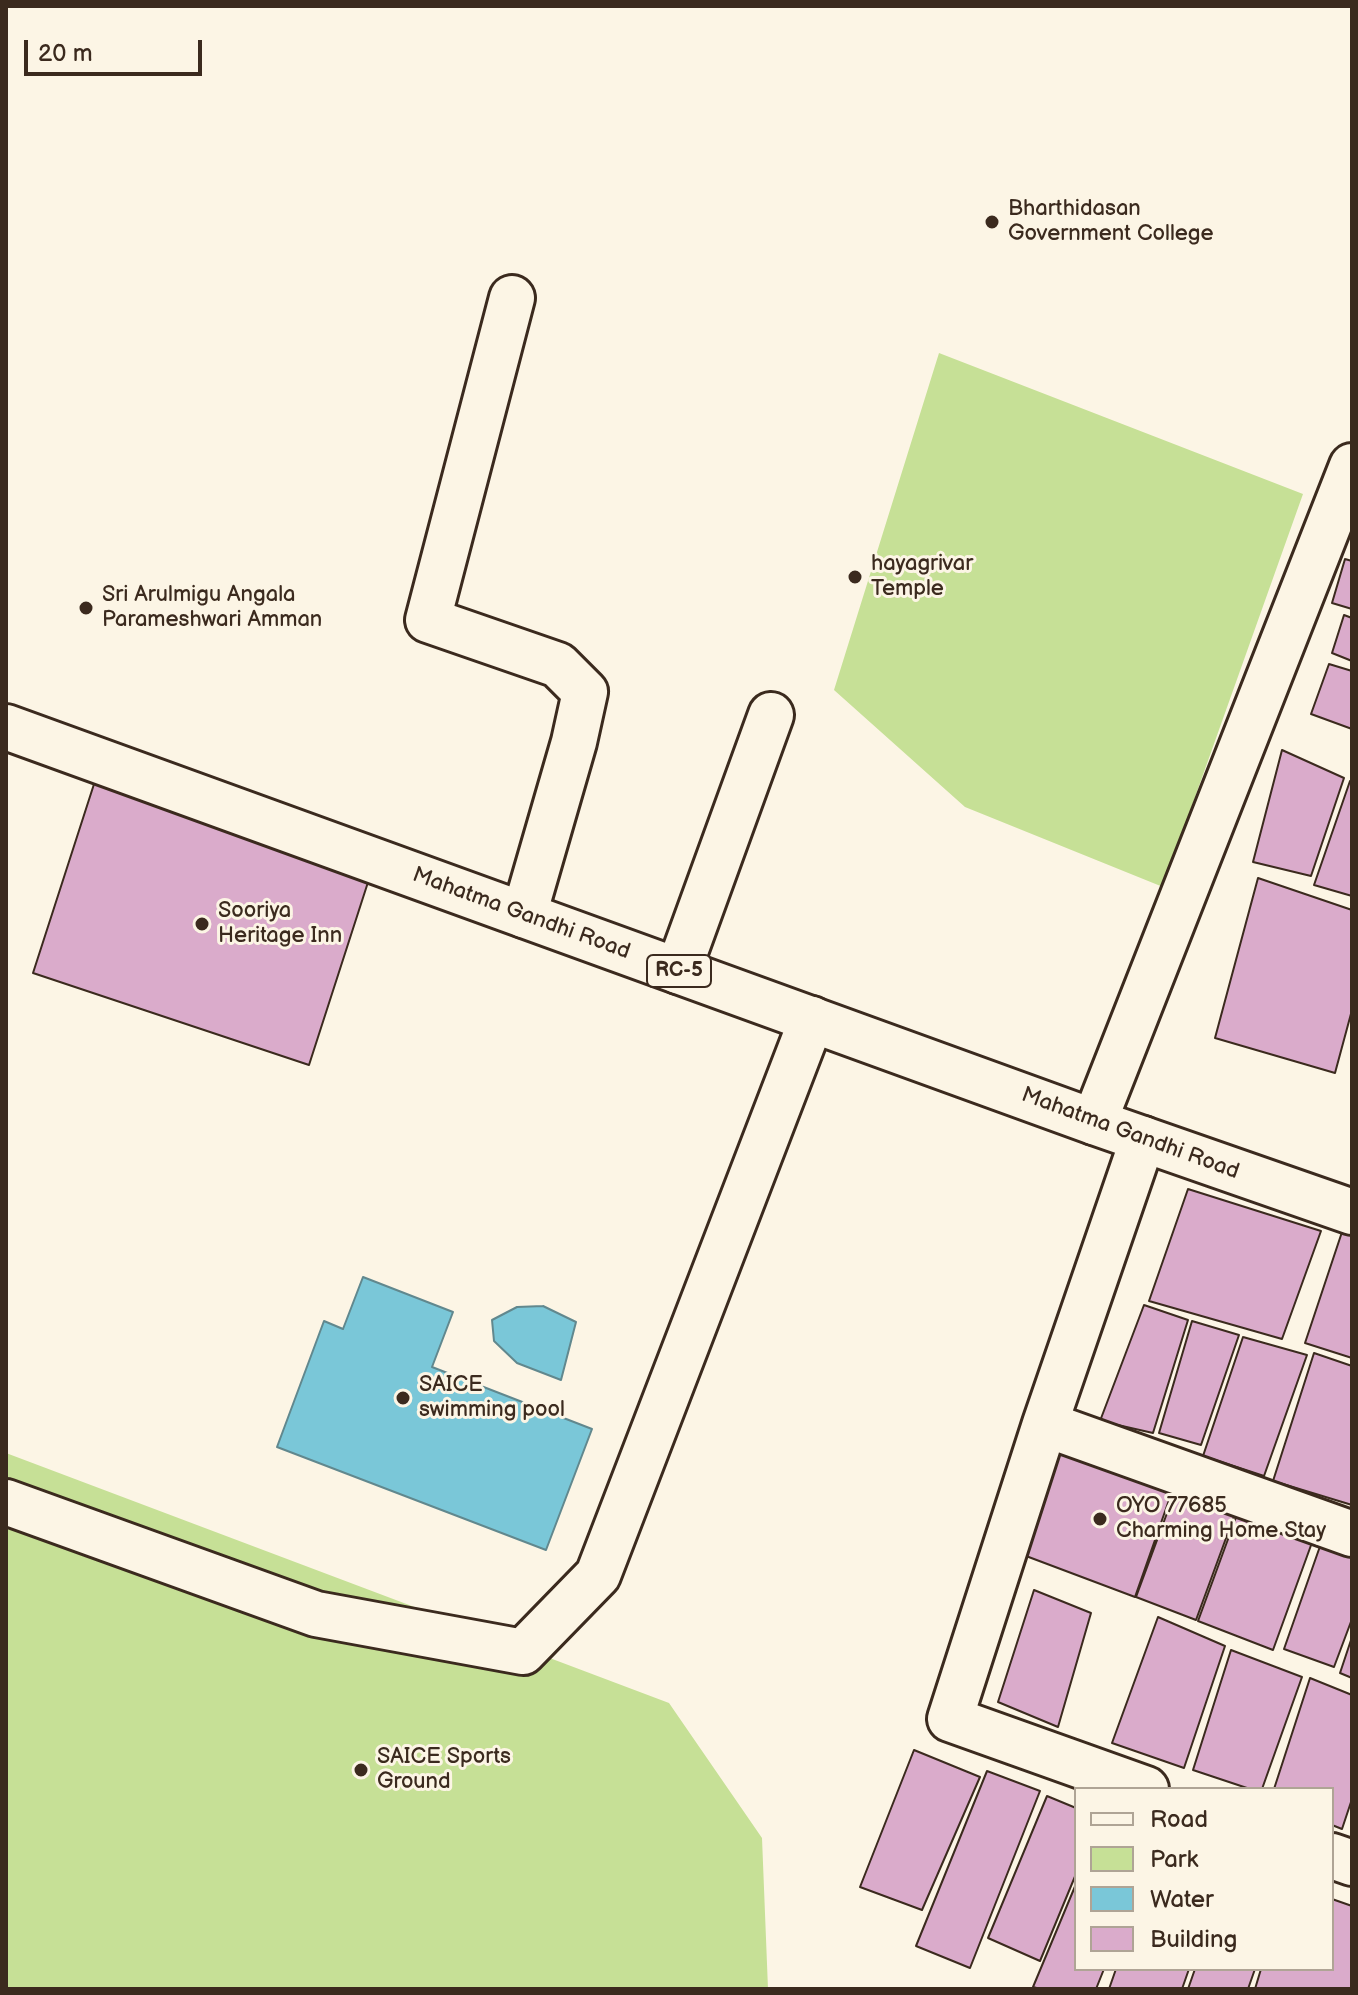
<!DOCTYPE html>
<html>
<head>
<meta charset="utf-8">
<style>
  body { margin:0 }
  #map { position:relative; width:1358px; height:1995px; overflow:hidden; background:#fcf5e5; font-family:"Balsamiq Sans",sans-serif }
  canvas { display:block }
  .frame { position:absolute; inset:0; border:8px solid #3b2a1e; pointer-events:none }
  .legend { position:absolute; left:1074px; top:1787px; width:260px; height:184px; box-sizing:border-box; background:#fcf5e5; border:2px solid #afa495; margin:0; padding:10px 14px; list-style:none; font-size:24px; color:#3b2a1e }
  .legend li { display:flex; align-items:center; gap:16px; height:40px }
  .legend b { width:40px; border:2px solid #afa495 }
  .scale { position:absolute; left:24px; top:40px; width:178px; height:36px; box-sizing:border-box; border:4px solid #3b2a1e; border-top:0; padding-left:10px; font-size:24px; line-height:28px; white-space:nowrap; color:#3b2a1e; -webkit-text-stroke:6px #fcf5e5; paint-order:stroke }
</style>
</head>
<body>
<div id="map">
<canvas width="1358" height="1995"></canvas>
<div class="frame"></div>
<ul class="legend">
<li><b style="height:10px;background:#fcf5e5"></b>Road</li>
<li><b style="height:22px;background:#c6e096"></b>Park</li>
<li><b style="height:22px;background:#7ac7d8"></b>Water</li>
<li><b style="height:22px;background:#daabcb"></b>Building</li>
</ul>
<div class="scale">20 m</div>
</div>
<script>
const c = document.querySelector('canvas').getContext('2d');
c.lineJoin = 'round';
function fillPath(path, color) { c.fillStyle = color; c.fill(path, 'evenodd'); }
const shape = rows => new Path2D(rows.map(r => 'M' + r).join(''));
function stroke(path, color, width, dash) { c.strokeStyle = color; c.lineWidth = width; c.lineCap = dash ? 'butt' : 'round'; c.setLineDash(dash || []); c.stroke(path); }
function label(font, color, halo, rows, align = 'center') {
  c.font = font + ' "Balsamiq Sans",sans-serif'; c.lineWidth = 6; c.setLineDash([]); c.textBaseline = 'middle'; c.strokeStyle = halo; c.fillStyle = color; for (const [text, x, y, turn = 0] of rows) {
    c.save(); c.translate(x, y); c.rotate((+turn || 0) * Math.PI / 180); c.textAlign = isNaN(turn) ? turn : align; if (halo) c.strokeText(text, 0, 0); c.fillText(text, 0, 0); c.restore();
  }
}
fillPath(shape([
  [939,353,1303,494,1163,887,965,807,834,690],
  [6,1453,669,1703,762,1838,768,1989,6,1989]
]), '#c6e096');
const water = shape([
  [363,1277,453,1312,432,1367,592,1429,546,1550,277,1447,324,1321,343,1329,363,1277],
  [543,1306,576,1322,561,1380,517,1363,494,1341,492,1320,517,1307,543,1306]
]);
fillPath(water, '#7ac7d8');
stroke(water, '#61888e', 2);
const building = shape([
  [1345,559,1352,561,1352,609,1332,603,1345,559],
  [1344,615,1352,618,1352,661,1332,653,1344,615],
  [1329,664,1352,671,1352,729,1311,714,1329,664],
  [1282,750,1344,778,1311,876,1253,862,1282,750],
  [95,781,370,876,309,1065,33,973,95,781],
  [1350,781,1352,781,1352,896,1314,885,1350,781],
  [1258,878,1352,910,1352,1010,1335,1073,1215,1038,1258,878],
  [1188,1189,1321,1231,1282,1339,1149,1301,1188,1189],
  [1344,1226,1352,1229,1352,1358,1305,1343,1344,1226],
  [1144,1305,1188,1320,1153,1433,1100,1421,1144,1305],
  [1192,1321,1239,1335,1201,1445,1159,1433,1192,1321],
  [1243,1337,1307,1355,1264,1476,1203,1456,1243,1337],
  [1314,1353,1352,1366,1352,1505,1273,1481,1314,1353],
  [1063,1439,1175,1483,1135,1597,1026,1556,1063,1439],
  [1180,1478,1240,1500,1196,1620,1136,1597,1180,1478],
  [1242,1501,1318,1526,1273,1650,1198,1621,1242,1501],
  [1325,1532,1352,1541,1352,1619,1334,1667,1284,1649,1325,1532],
  [1034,1590,1091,1613,1058,1727,998,1702,1034,1590],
  [1158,1617,1225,1646,1184,1768,1112,1743,1158,1617],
  [1352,1637,1352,1678,1340,1673,1352,1637],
  [1231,1650,1302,1677,1262,1789,1250,1789,1193,1770,1231,1650],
  [1310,1678,1352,1695,1352,1799,1342,1829,1332,1825,1332,1789,1274,1789,1310,1678],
  [914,1750,980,1777,922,1910,860,1887,914,1750],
  [987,1771,1040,1791,970,1968,916,1946,987,1771],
  [1047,1796,1076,1808,1076,1874,1040,1961,988,1938,1047,1796],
  [1076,1884,1076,1969,1104,1969,1096,1989,1040,1989,1033,1987,1076,1884],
  [1332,1899,1352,1906,1352,1989,1255,1989,1261,1969,1332,1969,1332,1899],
  [1116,1969,1189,1969,1182,1989,1109,1989,1116,1969],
  [1195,1969,1255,1969,1248,1989,1188,1989,1195,1969]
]);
fillPath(building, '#daabcb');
stroke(building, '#3b2a1e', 2);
const minor = shape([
  [512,298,428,620,558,665,585,692,574,742,524,915],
  [678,971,771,715],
  [1094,1122,1352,466],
  [1143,1139,1045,1424,950,1719,1146,1789],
  [1045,1424,1352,1534],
  [6,1502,316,1614,523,1652,598,1575,812,1019],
  [1332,1856,1352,1863]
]);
const major = shape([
  [6,727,1094,1122,1352,1212]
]);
stroke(minor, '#3b2a1e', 50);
stroke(major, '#3b2a1e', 50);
stroke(minor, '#fcf5e5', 44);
stroke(major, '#fcf5e5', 44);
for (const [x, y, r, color] of [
  [992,222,8,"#3b2a1e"],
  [855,577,8,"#3b2a1e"],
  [86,608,8,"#3b2a1e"],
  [202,924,8,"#3b2a1e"],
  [403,1398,8,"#3b2a1e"],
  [1100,1519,8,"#3b2a1e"],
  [361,1770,8,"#3b2a1e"]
]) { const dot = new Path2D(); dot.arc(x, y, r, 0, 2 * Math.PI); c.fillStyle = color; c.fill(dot); stroke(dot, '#fcf5e5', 3); }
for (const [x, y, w] of [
  [679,971,64]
]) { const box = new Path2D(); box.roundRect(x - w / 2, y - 16, w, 32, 6); c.fillStyle = '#fcf5e5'; c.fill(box); stroke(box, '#3b2a1e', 2); }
label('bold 20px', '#3b2a1e', null, [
  ["RC-5",679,971]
]);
label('22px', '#3b2a1e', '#fcf5e5', [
  ["Bharthidasan",1008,209],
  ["Government College",1008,234],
  ["hayagrivar",871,564],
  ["Temple",871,589],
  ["Sri Arulmigu Angala",102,595],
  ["Parameshwari Amman",102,620],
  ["Sooriya",218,911],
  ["Heritage Inn",218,936],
  ["SAICE",419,1385],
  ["swimming pool",419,1410],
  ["OYO 77685",1116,1506],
  ["Charming Home Stay",1116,1531],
  ["SAICE Sports",377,1757],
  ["Ground",377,1782]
], 'left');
label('22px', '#3b2a1e', '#fcf5e5', [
  ["Mahatma Gandhi Road",521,914,20],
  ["Mahatma Gandhi Road",1130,1134,20]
]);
</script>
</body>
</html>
